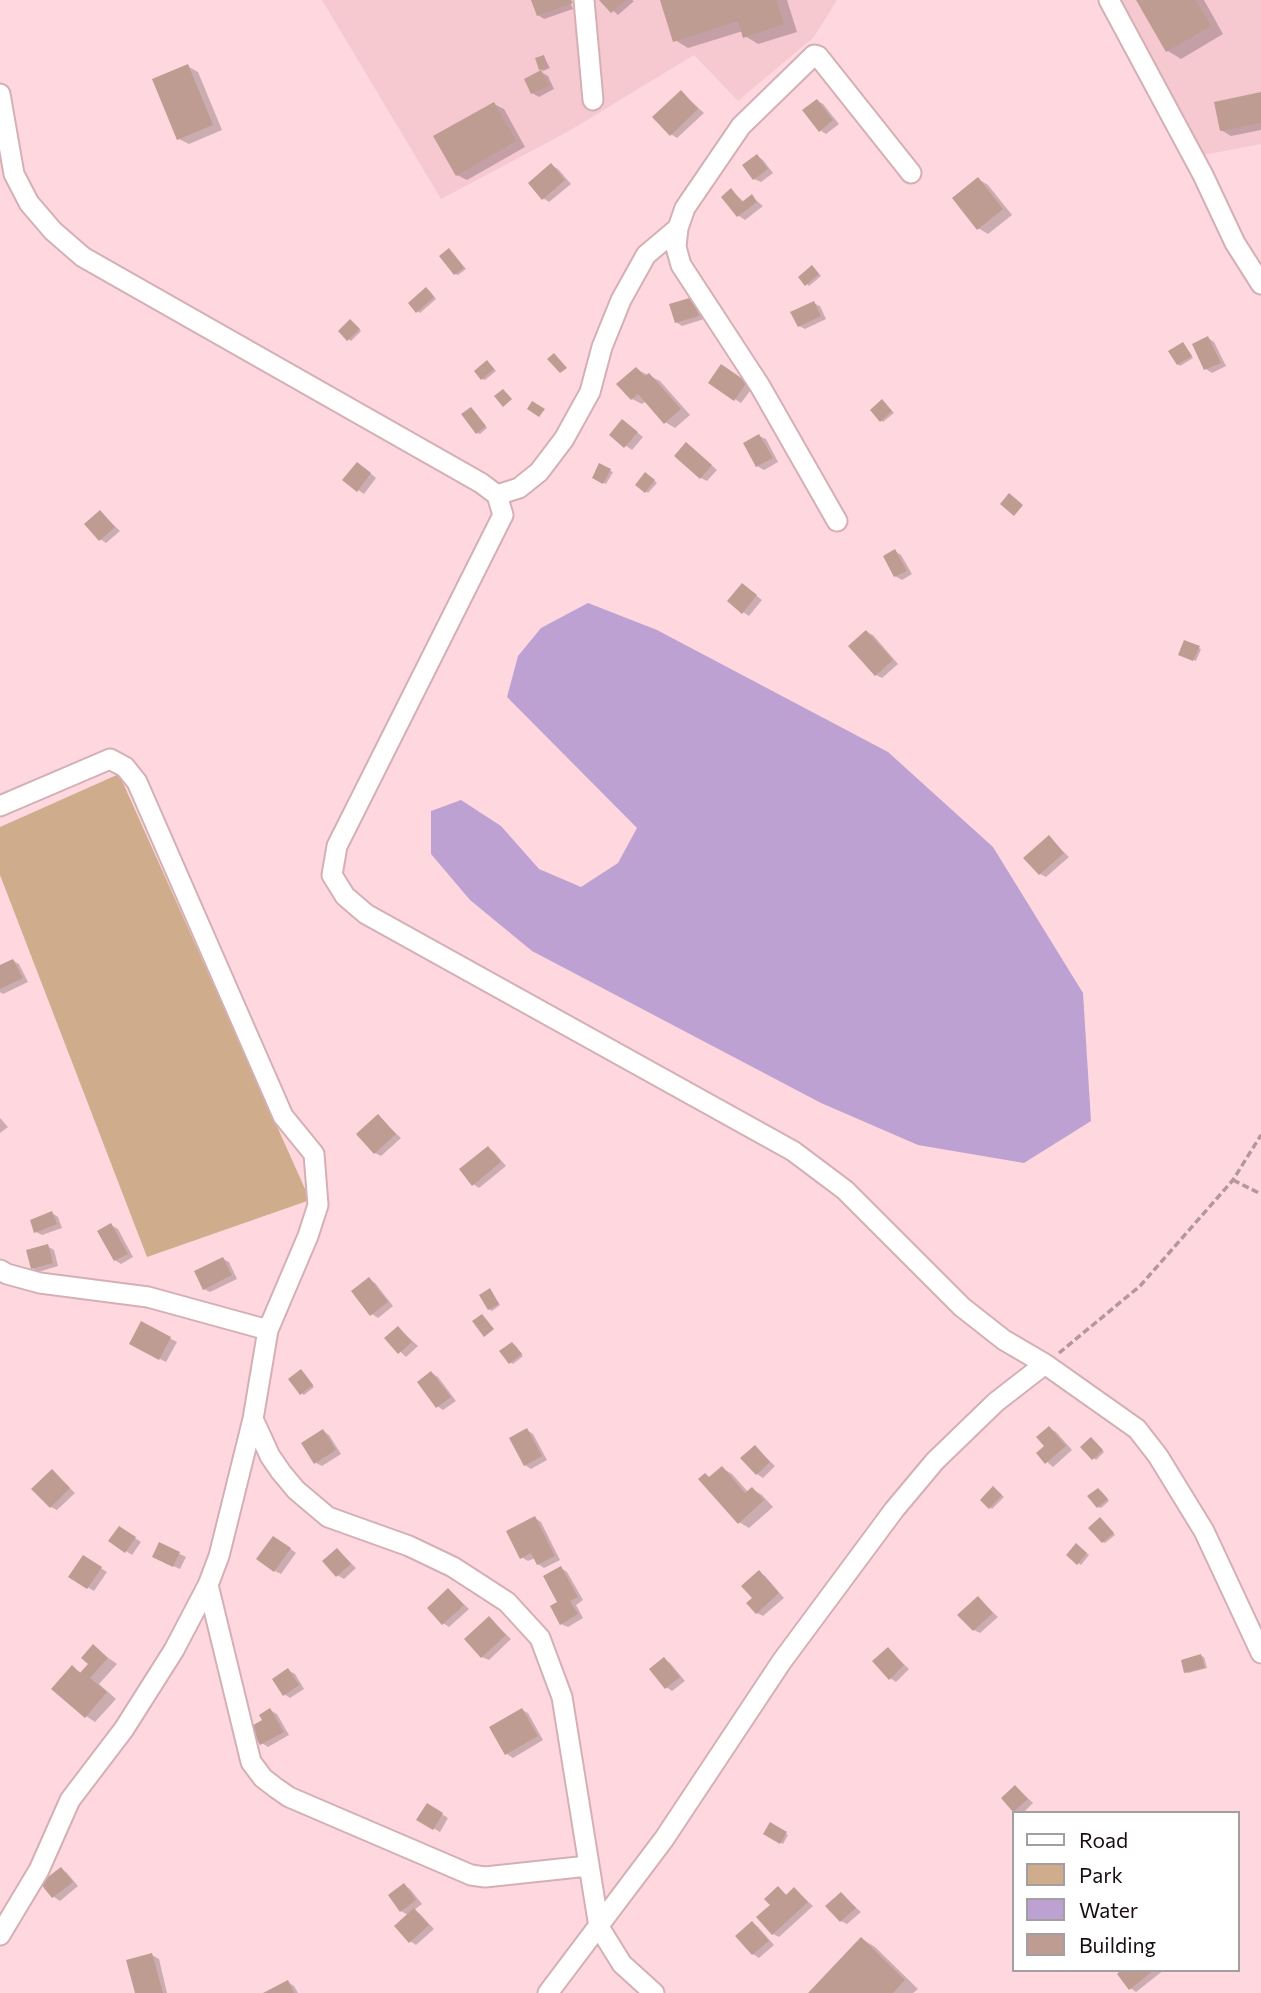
<!DOCTYPE html>
<html>
<head>
<meta charset="utf-8">
<style>
  body { margin:0 }
  #map { position:relative; width:1261px; height:1993px; overflow:hidden; background:#fed8de; font-family:Commissioner,sans-serif }
  canvas { display:block }
  .legend { position:absolute; left:1012px; top:1811px; width:228px; height:161px; box-sizing:border-box; background:#fff; border:2px solid #a39e9f; margin:0; padding:9px 12px; list-style:none; font-size:21px; color:#190d0f }
  .legend li { display:flex; align-items:center; gap:14px; height:35px }
  .legend b { width:35px; border:2px solid #a39e9f }
</style>
</head>
<body>
<div id="map">
<canvas width="1261" height="1993"></canvas>
<ul class="legend">
<li><b style="height:9px;background:#fff"></b>Road</li>
<li><b style="height:19px;background:#cfac8b"></b>Park</li>
<li><b style="height:19px;background:#bca1d2"></b>Water</li>
<li><b style="height:19px;background:#be9c92"></b>Building</li>
</ul>
</div>
<script>
const c = document.querySelector('canvas').getContext('2d');
c.lineJoin = 'round';
function fillPath(path, color) { c.fillStyle = color; c.fill(path, 'evenodd'); }
const shape = rows => new Path2D(rows.map(r => 'M' + r).join(''));
function stroke(path, color, width, dash) { c.strokeStyle = color; c.lineWidth = width; c.lineCap = dash ? 'butt' : 'round'; c.setLineDash(dash || []); c.stroke(path); }
fillPath(shape([
  [322,0,837,0,814,37,738,101,694,55,569,131,441,199],
  [1109,0,1261,0,1261,144,1193,157]
]), '#f6c8d0');
fillPath(shape([
  [119,774,310,1200,147,1257,0,875,0,827]
]), '#cfac8b');
fillPath(shape([
  [588,603,657,630,888,752,993,847,1083,993,1091,1121,1024,1163,918,1145,821,1103,532,951,470,900,431,854,431,811,461,800,501,826,539,869,581,887,618,863,637,828,507,697,518,656,541,628]
]), '#bca1d2');
fillPath(shape([
  [533,0,569,0,573,9,544,19,538,15],
  [601,0,632,0,634,1,618,15],
  [662,0,787,0,797,32,758,44,745,36,743,31,688,48,675,40],
  [1138,0,1204,0,1223,34,1181,59,1168,51],
  [544,57,550,68,543,71,540,69],
  [187,66,198,72,222,130,189,144,179,139],
  [541,72,548,76,554,89,539,97,532,93],
  [681,92,704,113,677,138,671,134],
  [1261,93,1261,130,1231,136,1221,130],
  [817,101,823,104,839,124,826,134,820,130],
  [494,104,504,109,525,147,467,180,457,175],
  [757,156,763,160,773,173,761,182,754,179],
  [551,165,558,169,571,184,549,202,543,198],
  [978,179,988,185,1012,215,988,234,978,228],
  [731,190,744,202,752,197,763,206,745,220,739,216,723,197],
  [452,252,466,269,458,275,455,274],
  [814,268,821,276,809,286,800,277],
  [429,290,436,299,420,313,417,311],
  [693,299,699,303,704,319,682,326,676,322],
  [813,303,820,306,826,319,805,329,799,326],
  [353,323,361,331,351,341,348,339],
  [1208,338,1214,342,1226,366,1212,373,1206,369],
  [1183,344,1193,358,1180,366,1178,364],
  [489,363,496,371,485,380,482,379],
  [636,369,660,381,690,415,675,428,665,422,646,401,642,404,632,399],
  [727,370,753,387,741,403,710,383],
  [883,401,894,413,883,422,881,420],
  [473,410,487,428,480,434,477,433],
  [628,425,643,437,632,450,611,435],
  [759,436,766,439,778,462,764,470,757,466],
  [692,448,717,470,707,481,701,478],
  [600,466,613,472,606,484,594,477],
  [363,467,376,478,364,494,358,490],
  [646,474,657,483,648,493,638,485],
  [100,512,120,531,106,543,100,539],
  [895,551,901,555,912,574,902,580,895,576],
  [748,589,762,600,749,616,743,612],
  [866,632,873,635,898,664,882,678,876,675],
  [1185,642,1201,649,1196,661,1180,654],
  [1049,838,1069,857,1046,877,1040,874],
  [13,961,19,964,28,982,3,994,0,992,0,967],
  [378,1117,401,1138,381,1156,375,1153],
  [0,1118,8,1127,0,1133],
  [488,1148,494,1152,506,1166,479,1188,473,1184],
  [52,1213,58,1217,62,1228,42,1235,36,1232],
  [111,1225,118,1229,133,1257,121,1264,115,1260],
  [47,1246,54,1250,58,1266,38,1272,32,1268],
  [223,1259,229,1262,237,1279,210,1292,204,1289],
  [369,1279,375,1283,393,1306,378,1318,372,1314],
  [490,1290,500,1305,492,1311,489,1309],
  [142,1323,177,1342,166,1362,131,1344],
  [398,1328,418,1346,406,1357,386,1338],
  [515,1345,523,1356,513,1364,510,1362],
  [304,1373,314,1387,304,1395,301,1393],
  [431,1373,438,1377,456,1401,443,1410,437,1406],
  [1049,1428,1056,1432,1072,1450,1053,1467,1038,1454,1047,1446],
  [527,1430,533,1434,547,1460,531,1469,525,1465],
  [323,1431,329,1435,341,1454,322,1466,316,1463],
  [1094,1441,1104,1452,1096,1460,1082,1447],
  [755,1447,775,1466,763,1478,757,1474],
  [722,1468,732,1474,748,1492,752,1489,762,1495,773,1507,749,1528,739,1522,705,1475,711,1478],
  [52,1471,75,1493,57,1510,51,1507],
  [996,1490,1004,1497,992,1509,990,1507],
  [1101,1491,1109,1501,1101,1508,1098,1507],
  [535,1518,541,1522,560,1560,544,1568,538,1564,535,1558,528,1561,521,1557],
  [1103,1521,1115,1535,1105,1543,1103,1542],
  [126,1532,141,1542,132,1555,126,1551],
  [280,1541,296,1553,281,1574,275,1571],
  [160,1544,186,1557,180,1569,160,1560],
  [1079,1547,1089,1555,1081,1565,1078,1563],
  [338,1550,356,1568,344,1579,337,1575],
  [83,1557,107,1572,94,1591,71,1577],
  [561,1568,567,1572,583,1600,576,1605,583,1618,568,1627,561,1624],
  [759,1572,765,1576,784,1598,763,1616,757,1613,754,1599],
  [449,1590,469,1609,449,1627,443,1623],
  [978,1598,998,1617,980,1633,974,1630],
  [489,1618,511,1639,489,1660,482,1657],
  [93,1647,117,1664,99,1684,116,1699,95,1722,86,1716,72,1668,82,1673,90,1664],
  [888,1649,909,1669,896,1682,890,1678],
  [1201,1656,1204,1657,1207,1668,1188,1673,1185,1672],
  [664,1659,670,1663,685,1681,672,1691,666,1687],
  [288,1670,295,1674,304,1689,290,1698,284,1694],
  [270,1710,277,1714,289,1735,268,1747,262,1743],
  [522,1710,528,1713,543,1740,513,1758,507,1754],
  [1016,1787,1033,1803,1023,1813,1015,1811,1003,1798],
  [427,1805,448,1818,440,1832,419,1820],
  [771,1824,788,1835,783,1844,765,1833],
  [61,1869,67,1873,78,1886,60,1901,54,1897,43,1883],
  [404,1885,410,1889,422,1904,414,1910,420,1914,434,1929,416,1945,410,1941,408,1915,401,1911],
  [778,1888,788,1896,795,1890,813,1906,779,1937,773,1934,772,1905],
  [841,1894,861,1912,847,1924,841,1921],
  [752,1923,758,1927,774,1945,759,1958,753,1954],
  [862,1939,875,1947,918,1989,913,1993,811,1993],
  [152,1955,159,1959,167,1993,138,1993],
  [1124,1970,1164,1970,1136,1992,1130,1988],
  [288,1982,294,1986,298,1993,268,1993]
]), '#0003');
fillPath(shape([
  [531,0,571,0,573,3,537,16],
  [599,0,626,0,611,13],
  [660,0,776,0,784,24,743,38,738,21,673,42],
  [1136,0,1196,0,1211,26,1166,52],
  [544,55,548,67,539,70,535,58],
  [188,64,213,125,177,140,152,79],
  [541,70,549,86,531,94,524,79],
  [681,90,698,109,670,136,652,117],
  [1261,92,1261,123,1220,131,1214,102],
  [817,99,833,120,819,132,802,110],
  [494,102,516,141,456,176,433,136],
  [757,154,768,169,753,180,742,165],
  [551,163,565,180,542,200,528,183],
  [978,177,1003,209,977,230,952,198],
  [731,188,742,202,752,194,757,202,737,217,721,197],
  [449,248,464,268,454,275,439,256],
  [812,265,819,274,805,286,798,277],
  [426,287,434,297,416,313,408,303],
  [693,297,699,316,675,323,669,304],
  [814,301,821,316,798,327,790,312],
  [350,319,360,329,347,341,338,331],
  [1208,336,1221,363,1204,370,1192,344],
  [1183,342,1192,356,1177,365,1168,351],
  [554,353,567,368,560,373,547,359],
  [487,360,494,369,481,380,474,371],
  [721,364,747,382,734,401,708,383],
  [636,367,645,376,649,373,681,409,664,424,638,394,631,400,616,384],
  [503,389,512,399,503,407,494,396],
  [882,399,892,411,880,422,870,410],
  [532,401,545,409,539,417,527,409],
  [471,407,486,426,476,434,461,414],
  [622,419,638,432,624,448,609,435],
  [759,434,773,458,756,467,743,443],
  [686,442,712,465,700,479,674,456],
  [357,462,371,473,357,492,342,480],
  [599,463,611,469,603,484,592,478],
  [645,472,655,480,645,493,635,485],
  [1009,493,1023,505,1014,516,1000,504],
  [100,510,115,527,99,541,84,524],
  [895,549,907,571,894,577,883,556],
  [742,583,757,595,742,614,727,601],
  [866,630,893,660,875,676,848,646],
  [1184,640,1200,646,1193,661,1178,655],
  [1049,835,1064,853,1039,875,1023,858],
  [13,959,23,978,0,989,0,965],
  [378,1114,396,1134,374,1154,356,1134],
  [488,1146,501,1162,472,1186,459,1169],
  [52,1211,57,1224,34,1233,30,1220],
  [111,1223,128,1254,114,1261,97,1231],
  [48,1244,53,1263,31,1269,26,1250],
  [223,1257,232,1275,203,1290,194,1271],
  [369,1277,388,1302,370,1316,351,1291],
  [490,1288,499,1304,488,1310,479,1295],
  [482,1314,494,1329,484,1337,472,1321],
  [141,1321,171,1337,159,1360,129,1344],
  [398,1326,412,1342,398,1354,384,1338],
  [512,1342,522,1354,509,1364,499,1351],
  [301,1369,313,1385,300,1395,288,1379],
  [431,1371,451,1397,436,1408,417,1382],
  [1049,1426,1066,1446,1045,1464,1036,1453,1044,1446,1036,1437],
  [527,1428,542,1456,524,1466,509,1438],
  [323,1429,336,1450,314,1464,301,1443],
  [1091,1437,1103,1450,1092,1460,1080,1447],
  [755,1445,770,1462,756,1475,740,1458],
  [722,1466,745,1493,752,1487,764,1500,738,1524,698,1479,705,1473,709,1477],
  [52,1469,70,1488,50,1508,31,1489],
  [993,1486,1002,1495,989,1509,980,1500],
  [1098,1488,1108,1499,1097,1508,1087,1496],
  [535,1516,555,1556,537,1565,531,1553,520,1559,506,1531],
  [1100,1517,1114,1533,1102,1543,1088,1528],
  [119,1526,136,1537,125,1553,108,1541],
  [273,1536,291,1548,274,1572,256,1559],
  [159,1542,180,1552,173,1567,152,1557],
  [1076,1543,1087,1553,1077,1565,1066,1555],
  [337,1548,351,1564,336,1577,322,1561],
  [83,1555,102,1567,87,1589,68,1577],
  [561,1566,578,1597,570,1601,578,1614,560,1625,550,1606,557,1602,543,1576],
  [759,1570,779,1593,756,1614,746,1603,752,1598,741,1586],
  [448,1588,464,1605,442,1625,427,1608],
  [978,1596,993,1613,973,1631,957,1615],
  [489,1616,506,1635,481,1658,464,1639],
  [93,1644,108,1658,90,1678,107,1692,85,1718,51,1689,72,1665,80,1673,88,1664,81,1658],
  [888,1647,904,1665,889,1680,872,1661],
  [1201,1654,1205,1668,1184,1673,1181,1660],
  [664,1657,680,1677,665,1689,649,1669],
  [288,1668,299,1685,283,1696,272,1679],
  [270,1708,284,1732,260,1745,250,1727,262,1720,259,1715],
  [522,1708,538,1736,505,1755,489,1727],
  [1015,1785,1028,1799,1013,1812,1001,1798],
  [427,1803,443,1813,433,1830,416,1820],
  [770,1822,787,1832,780,1844,763,1834],
  [61,1867,73,1882,52,1898,40,1883],
  [404,1883,416,1900,400,1912,388,1895],
  [778,1886,786,1895,794,1887,808,1902,772,1935,756,1917,770,1905,764,1899],
  [841,1892,856,1908,840,1922,825,1906],
  [414,1908,429,1925,409,1943,394,1926],
  [752,1921,769,1941,752,1955,735,1936],
  [861,1937,905,1980,893,1993,808,1993],
  [152,1953,163,1993,135,1993,126,1960],
  [1121,1970,1154,1970,1129,1990,1117,1974],
  [288,1980,294,1993,263,1993]
]), '#be9c92');
const minor = shape([
  [584,0,593,100],
  [1109,0,1203,175,1235,243,1261,284],
  [0,94,14,174,29,203,53,231,83,257,481,483,497,495,503,515,337,846,332,875,345,896,366,914,793,1151,845,1190,962,1307,1004,1340,1045,1364,1137,1429,1158,1456,1204,1531,1261,1653],
  [497,495,519,488,539,472,564,439,590,392,602,347,621,300,646,255,678,228],
  [837,521,760,386,681,265,676,247,678,228,685,208,741,126,814,55,818,56,911,173],
  [0,806,110,759,125,767,137,782,283,1116,314,1154,318,1205,308,1236,268,1330,253,1419,219,1556,208,1585,174,1650,124,1729,70,1800,39,1870,0,1935],
  [0,1270,7,1274,40,1283,148,1297,268,1330],
  [253,1419,270,1456,281,1472,296,1490,328,1517,409,1546,453,1567,507,1602,540,1638,562,1697,599,1927,622,1964,654,1993],
  [208,1585,251,1762,263,1778,276,1788,289,1797,471,1875,485,1877,588,1866],
  [548,1993,664,1839,782,1661,894,1510,935,1461,996,1402,1045,1364]
]);
stroke(minor, '#d4b0b5', 23);
stroke(shape([
  [1233,1180,1261,1194],
  [1059,1353,1140,1286,1233,1180,1261,1135]
]), '#b4979b', 3.5, [7, 3.5]);
stroke(minor, '#fff', 19);
</script>
</body>
</html>
